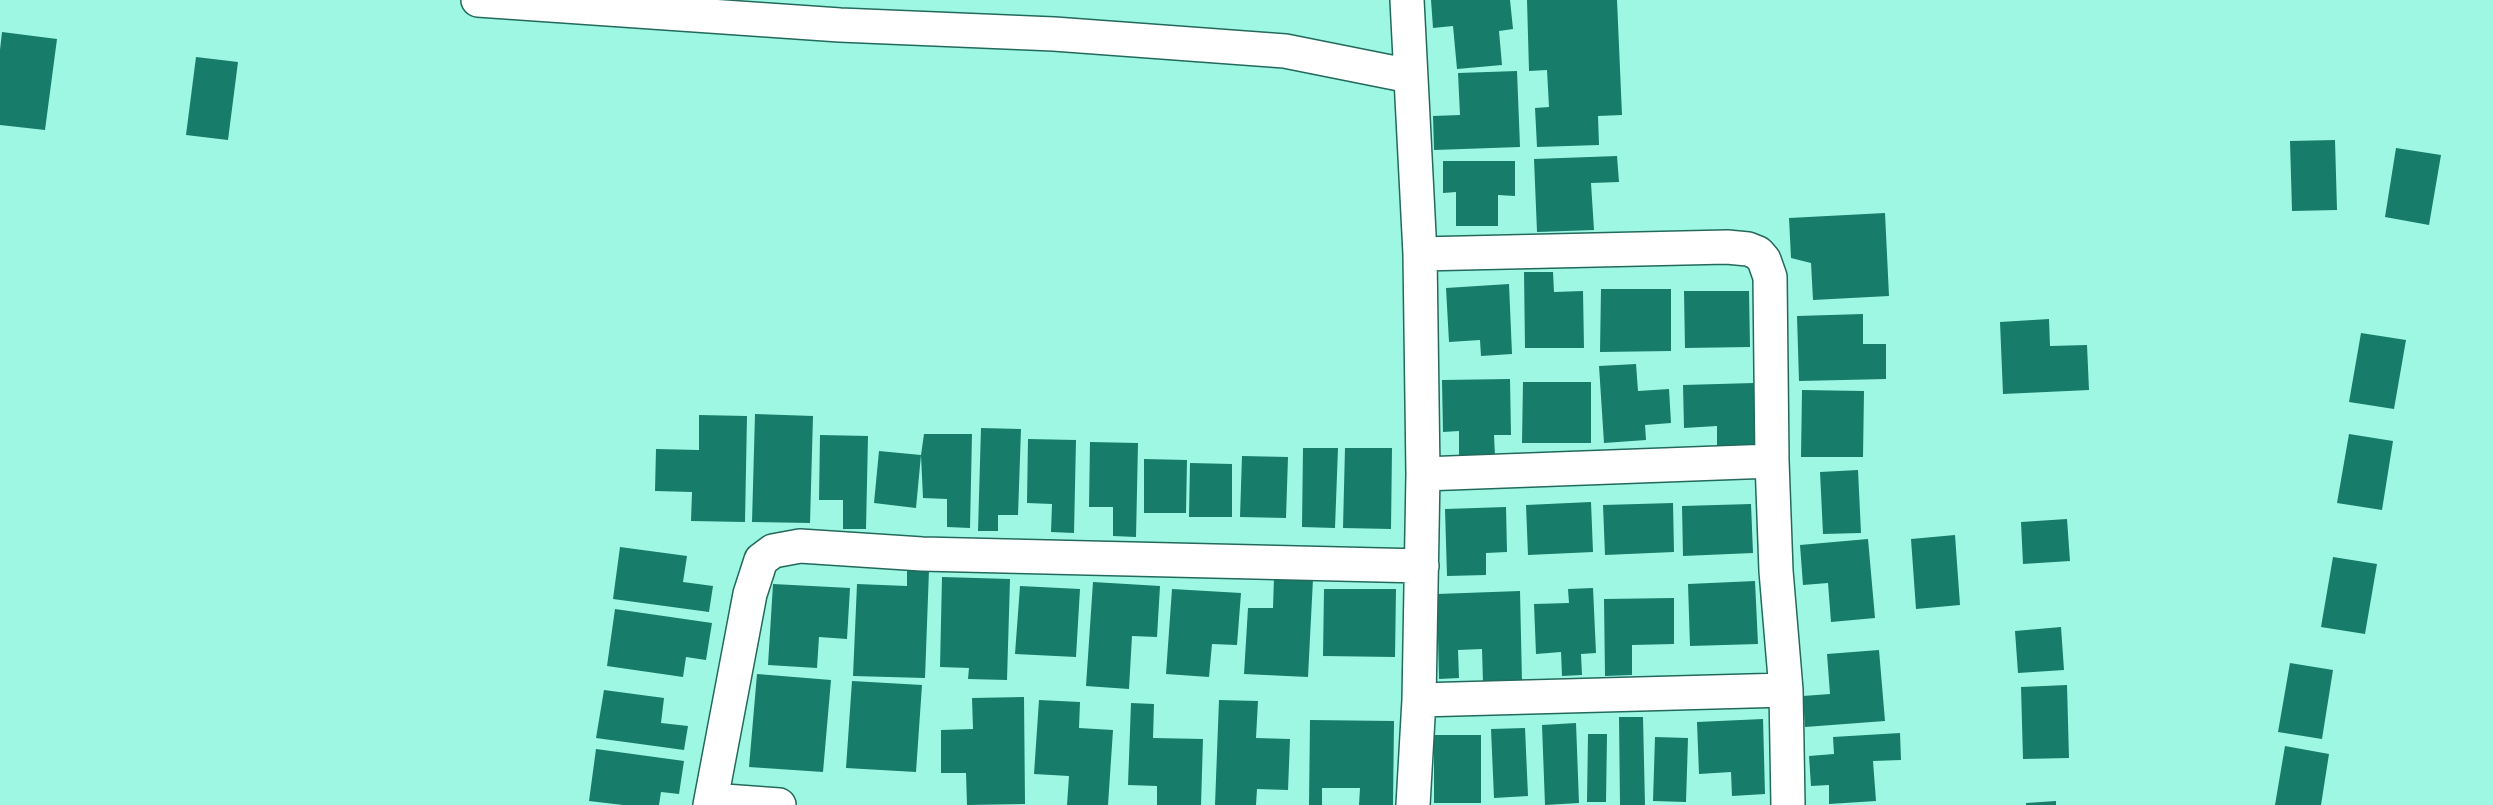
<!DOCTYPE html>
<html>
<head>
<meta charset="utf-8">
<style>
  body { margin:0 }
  canvas { display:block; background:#9ef7e2 }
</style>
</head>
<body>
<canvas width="2493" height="805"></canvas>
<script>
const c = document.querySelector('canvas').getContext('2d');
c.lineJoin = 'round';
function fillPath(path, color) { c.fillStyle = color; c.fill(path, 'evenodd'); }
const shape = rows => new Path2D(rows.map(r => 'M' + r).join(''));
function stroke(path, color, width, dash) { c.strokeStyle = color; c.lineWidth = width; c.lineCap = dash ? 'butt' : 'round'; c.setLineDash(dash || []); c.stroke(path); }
fillPath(shape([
  [1431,0,1510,0,1513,29,1499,31,1502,65,1457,69,1453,26,1433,28],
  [1527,0,1617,0,1622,115,1598,116,1599,145,1537,147,1535,108,1549,107,1547,70,1529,71],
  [2,32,57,39,45,130,0,125,0,50],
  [196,57,238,62,228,140,186,135],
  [1517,71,1520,147,1434,150,1433,116,1460,115,1458,73],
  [2335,140,2337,210,2292,211,2290,141],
  [2396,148,2441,155,2429,225,2385,217],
  [1617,156,1619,182,1591,183,1594,230,1537,232,1534,159],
  [1443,161,1515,161,1515,196,1498,195,1498,226,1456,226,1456,192,1443,193],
  [1885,213,1889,296,1813,300,1811,263,1791,258,1789,218],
  [1524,272,1553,272,1554,292,1583,291,1584,348,1525,348],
  [1509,284,1512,354,1481,356,1480,340,1449,342,1446,288],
  [1601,289,1671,289,1671,351,1600,352],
  [1684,291,1749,291,1750,347,1685,348],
  [1863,314,1863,344,1886,344,1886,379,1799,381,1797,316],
  [2049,319,2050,346,2087,345,2089,390,2003,394,2000,322],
  [2361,333,2406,340,2394,409,2349,402],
  [1636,364,1638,391,1669,389,1671,423,1645,425,1646,440,1604,443,1599,366],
  [1510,379,1511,435,1494,435,1495,456,1459,457,1459,431,1443,432,1442,380],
  [1523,382,1591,382,1591,443,1522,443],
  [1754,383,1755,449,1717,450,1717,426,1684,428,1683,385],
  [1802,390,1864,391,1863,457,1801,457],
  [755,414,813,416,810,523,752,522],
  [699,415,747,416,745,522,691,521,692,492,655,491,656,449,699,450],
  [981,428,1021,429,1018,515,998,515,998,531,978,531],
  [924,434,972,434,970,528,947,527,947,499,923,498,921,455],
  [2349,434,2393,441,2382,510,2337,503],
  [820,435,868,436,866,529,843,529,843,500,819,500],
  [1028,439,1076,440,1074,533,1051,532,1052,504,1027,503],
  [1090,442,1138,443,1136,537,1113,536,1113,507,1089,507],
  [1303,448,1338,448,1335,528,1302,527],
  [1345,448,1392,448,1391,529,1343,528],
  [879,451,921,455,916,508,874,503],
  [1242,456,1288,457,1286,518,1240,517],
  [1144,459,1187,460,1186,513,1144,513],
  [1190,463,1232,464,1232,517,1189,517],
  [1858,470,1861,533,1823,534,1820,472],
  [1591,502,1593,552,1528,555,1526,505],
  [1673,503,1674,552,1605,555,1603,505],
  [1751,504,1753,553,1683,556,1682,506],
  [1506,507,1507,552,1486,553,1486,575,1447,576,1445,509],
  [2067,519,2070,561,2023,564,2021,522],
  [1955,535,1960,605,1916,609,1911,539],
  [1868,539,1875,618,1831,622,1828,583,1803,585,1800,545],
  [620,547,687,556,683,582,713,586,709,612,613,599],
  [2333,557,2377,564,2365,634,2321,627],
  [907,570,929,570,925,678,853,676,857,584,907,586],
  [942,577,1010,579,1007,680,968,679,969,668,940,667],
  [1274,577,1313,579,1308,677,1244,674,1248,608,1273,608],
  [1755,581,1758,644,1690,646,1688,584],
  [1093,582,1160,586,1157,637,1132,636,1129,689,1086,686],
  [773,584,850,588,847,639,819,637,817,668,768,665],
  [1020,586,1080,589,1076,657,1015,654],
  [1593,588,1596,653,1581,654,1582,675,1562,676,1561,652,1536,654,1534,604,1569,603,1568,589],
  [1172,589,1241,593,1237,645,1212,644,1209,677,1166,674],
  [1324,589,1396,589,1395,657,1323,656],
  [1520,591,1522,682,1483,683,1482,649,1458,650,1459,678,1439,679,1437,594],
  [1674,598,1674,644,1632,645,1632,675,1605,676,1604,599],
  [615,609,712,623,706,660,686,657,683,677,607,666],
  [2061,627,2064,670,2018,673,2015,631],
  [1879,650,1885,721,1805,727,1803,696,1830,694,1827,654],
  [2290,663,2333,670,2322,739,2278,732],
  [757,674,831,680,823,772,749,767],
  [852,681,922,685,916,772,846,768],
  [2067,685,2069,758,2023,759,2021,687],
  [604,690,664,698,661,723,688,726,684,750,596,738],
  [1024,697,1025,804,967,805,966,773,941,773,941,730,973,729,972,698],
  [1039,700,1080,702,1079,728,1113,730,1108,805,1067,805,1069,776,1034,774],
  [1219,700,1258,701,1256,738,1290,739,1288,790,1257,789,1256,805,1215,805],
  [1131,703,1154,704,1153,738,1203,739,1201,805,1157,805,1157,786,1128,785],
  [1619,717,1643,717,1645,805,1620,805],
  [1763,719,1765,794,1732,796,1731,772,1699,774,1697,722],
  [1310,720,1394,721,1393,805,1359,805,1360,788,1322,788,1322,805,1309,805],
  [1576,723,1579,803,1545,805,1542,725],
  [1525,728,1528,796,1494,798,1491,729],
  [1900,733,1901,760,1873,761,1876,801,1829,804,1829,785,1811,786,1809,756,1834,754,1833,737],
  [1588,734,1607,734,1606,802,1587,802],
  [1434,735,1481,735,1481,803,1434,803],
  [1655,737,1688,738,1686,802,1653,801],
  [2285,746,2329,754,2321,805,2275,805],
  [596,749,684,761,679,794,661,792,659,805,623,805,589,801],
  [2056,801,2056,805,2026,805,2026,803]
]), '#177c6a');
const minor = shape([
  [478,0,840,25,1054,34,1285,51,1410,76],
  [1407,0,1420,254,1423,474,1419,700,1413,805],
  [1420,254,1727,247,1748,249,1758,253,1764,260,1770,277,1772,461,1776,571,1786,690,1788,805],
  [1423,474,1772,461],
  [1419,700,1786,690],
  [711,800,779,805],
  [710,805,750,594,761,560,773,551,800,546,922,554,1422,566]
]);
stroke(minor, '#236a5c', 36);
stroke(minor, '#fff', 33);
</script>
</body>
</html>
